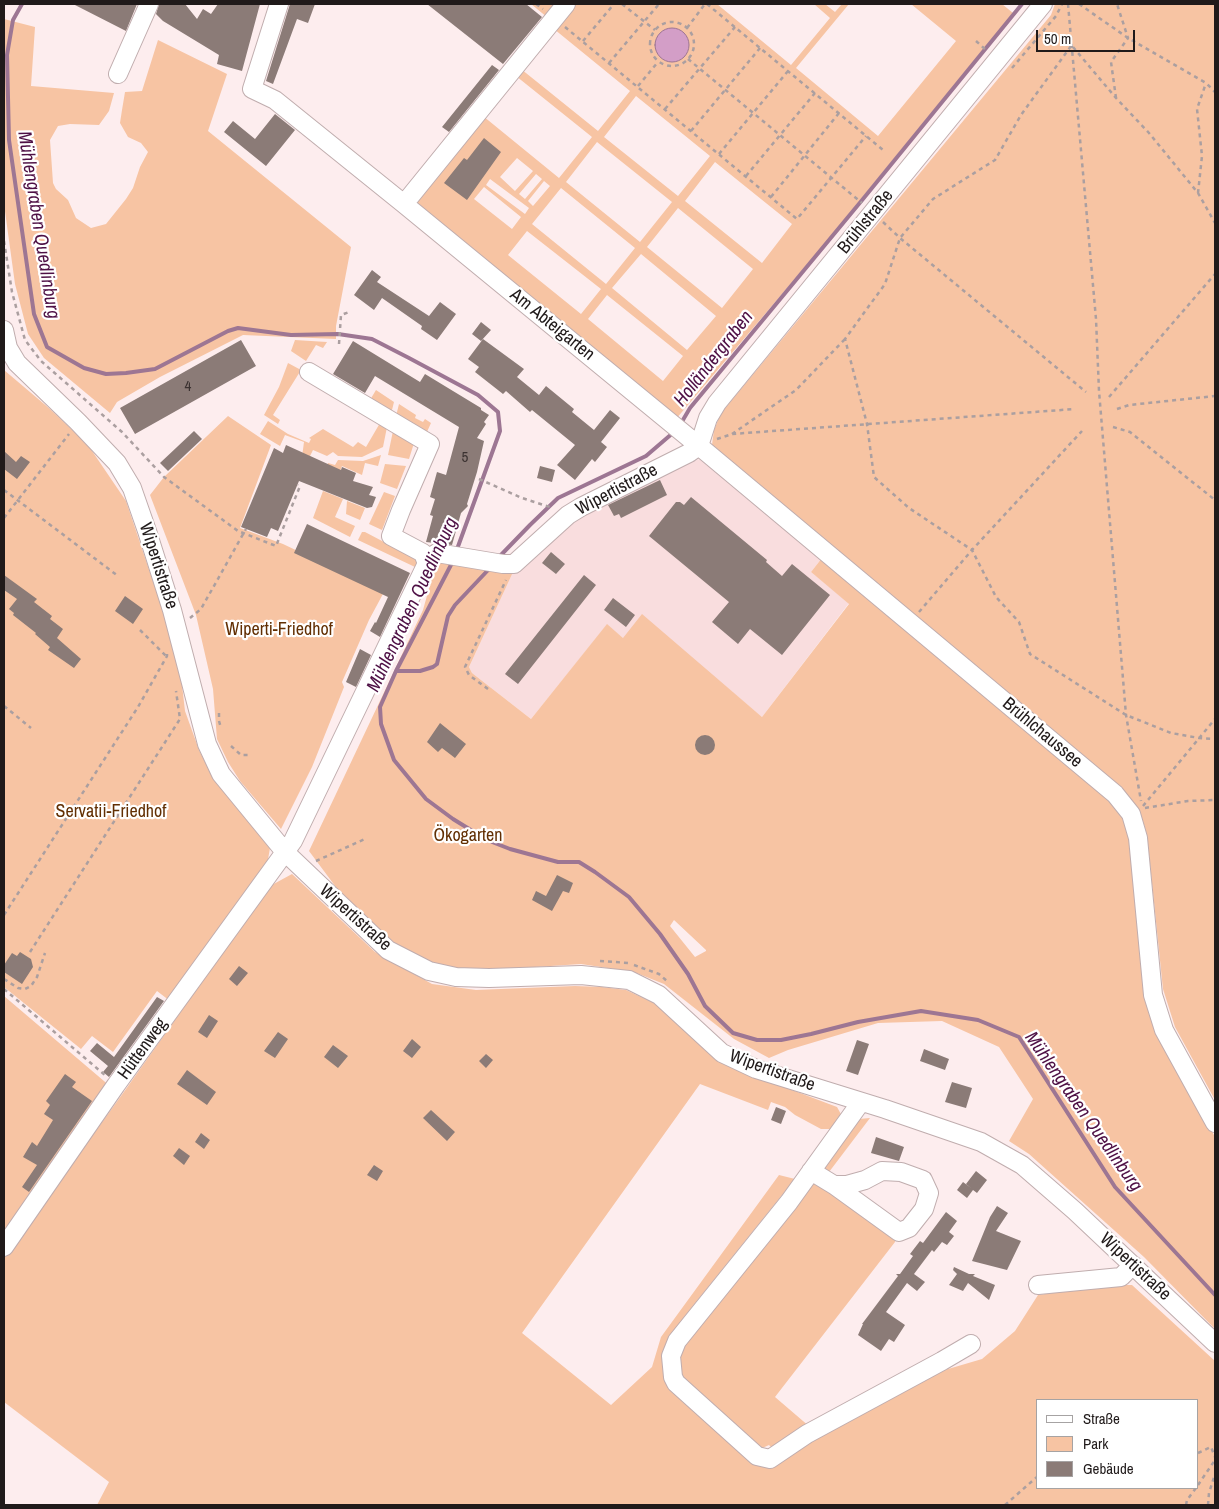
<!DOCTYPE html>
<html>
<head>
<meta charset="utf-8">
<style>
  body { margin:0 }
  #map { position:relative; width:1219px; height:1509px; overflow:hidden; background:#fdedee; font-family:"Archivo Narrow",sans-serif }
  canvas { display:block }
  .frame { position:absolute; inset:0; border:5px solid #201a1a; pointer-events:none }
  .legend { position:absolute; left:1036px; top:1399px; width:162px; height:90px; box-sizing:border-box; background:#fff; border:1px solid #a6a3a3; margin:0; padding:6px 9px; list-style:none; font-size:15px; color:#201a1a }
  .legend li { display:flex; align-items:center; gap:10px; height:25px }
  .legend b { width:25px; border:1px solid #a6a3a3 }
  .scale { position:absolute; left:1036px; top:30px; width:99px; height:22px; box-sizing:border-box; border:2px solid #201a1a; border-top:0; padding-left:6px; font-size:15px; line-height:18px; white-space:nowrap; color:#201a1a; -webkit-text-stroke:4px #fff; paint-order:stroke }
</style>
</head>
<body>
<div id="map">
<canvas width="1219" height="1509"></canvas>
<div class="frame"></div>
<ul class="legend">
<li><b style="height:6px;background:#fff"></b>Straße</li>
<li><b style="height:14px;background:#f7c4a3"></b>Park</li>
<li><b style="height:14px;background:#8b7b77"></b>Gebäude</li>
</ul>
<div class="scale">50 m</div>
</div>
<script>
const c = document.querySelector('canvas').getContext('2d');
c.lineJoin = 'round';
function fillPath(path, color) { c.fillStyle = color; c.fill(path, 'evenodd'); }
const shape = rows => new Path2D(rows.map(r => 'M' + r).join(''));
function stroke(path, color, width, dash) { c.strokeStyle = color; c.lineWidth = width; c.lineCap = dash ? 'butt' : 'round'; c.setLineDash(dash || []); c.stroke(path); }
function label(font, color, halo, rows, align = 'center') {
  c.font = font + ' "Archivo Narrow",sans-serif'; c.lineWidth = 4.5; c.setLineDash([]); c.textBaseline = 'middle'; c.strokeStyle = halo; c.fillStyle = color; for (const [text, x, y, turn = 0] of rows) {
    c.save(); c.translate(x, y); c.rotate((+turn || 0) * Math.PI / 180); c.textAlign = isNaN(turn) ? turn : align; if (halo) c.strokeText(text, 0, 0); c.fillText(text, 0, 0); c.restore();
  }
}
fillPath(shape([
  [705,457,822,558,811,572,849,603,762,717,719,681,623,638,607,625,531,719,472,673,469,667,514,570,556,534,592,509,650,478]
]), '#f9ddde');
fillPath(shape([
  [531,4,717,4,791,65,830,18,814,4,825,4,835,12,842,4,849,4,796,68,878,136,956,41,911,4,1002,4,1013,13,821,248,676,419,412,205,553,22],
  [554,29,630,91,598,131,521,69],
  [516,76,592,137,559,178,483,116],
  [636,96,710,156,678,196,604,137],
  [597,142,672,202,640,242,566,182],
  [517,158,533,171,515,191,500,177],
  [715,162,792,224,762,263,685,201],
  [536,174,542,179,525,199,519,194],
  [490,179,529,208,525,214,486,185],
  [544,181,550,186,533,206,528,201],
  [484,187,521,217,512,229,474,199],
  [561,188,635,248,606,284,532,224],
  [678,208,753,269,722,308,647,247],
  [527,231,601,289,581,314,508,255],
  [641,254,716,316,687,350,612,288],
  [607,295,683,356,663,381,588,319],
  [1055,4,1215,4,1215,1100,1175,1027,1163,989,1147,835,1143,821,1134,807,714,450,712,445,714,430,721,413,1051,15],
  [4,19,35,27,31,86,114,93,109,111,99,125,70,124,58,126,50,140,53,183,56,189,68,200,76,218,91,228,106,224,126,199,133,188,140,167,148,152,141,143,128,137,120,123,122,110,125,92,142,91,158,40,227,74,208,131,351,247,336,326,336,339,243,335,160,377,117,402,110,413,44,358,28,334,15,284,4,204],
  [295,340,327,342,323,348,316,345,306,361,291,351],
  [288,363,301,370,273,415,280,420,278,424,264,415,279,387],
  [4,370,50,409,88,445,126,501,179,659,185,711,199,750,209,770,242,814,268,842,270,848,267,865,170,1001,157,991,113,1052,92,1036,81,1049,4,987],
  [376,390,394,402,391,414,370,400],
  [399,404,416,415,415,418,423,422,425,419,431,423,426,434,396,416],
  [228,416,271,445,240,528,283,544,384,592,369,620,342,682,344,687,312,767,281,829,240,781,228,762,217,739,213,689,196,615,150,495,164,477],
  [268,421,288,434,309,443,311,439,309,438,323,429,353,447,358,442,366,447,380,423,387,427,383,447,362,457,338,456,333,452,327,456,313,450,308,460,302,457,304,442,285,435,280,446,260,434],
  [393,431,414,443,409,459,388,455],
  [381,455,378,466,365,463,362,475,342,466,339,474,326,469,328,463,335,465,338,460,363,461],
  [385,464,406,466,397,489,380,483],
  [323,491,343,499,335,517,355,526,350,537,313,518],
  [384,492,395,496,382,530,369,524],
  [347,501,365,508,360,520,346,514],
  [362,532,365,532,420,561,415,567,358,540],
  [822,558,943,656,1122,812,1132,849,1153,1019,1215,1137,1215,1329,1144,1257,1029,1154,1009,1141,1033,1099,999,1047,942,1021,878,1023,788,1050,769,1058,734,1039,664,984,634,972,581,964,520,968,494,972,432,966,399,949,353,910,309,851,423,610,437,560,514,570,469,667,472,673,531,719,607,624,623,638,642,614,762,717,849,604,811,572],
  [674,920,706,950,706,951,695,957,670,926],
  [292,874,375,952,432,984,476,990,575,986,602,987,626,990,656,1004,755,1076,837,1107,842,1116,832,1129,821,1129,795,1115,785,1107,771,1102,768,1110,700,1084,522,1333,611,1405,652,1367,661,1337,779,1175,795,1179,684,1317,670,1337,665,1359,755,1461,786,1454,938,1372,982,1359,1015,1331,1038,1295,1109,1285,1132,1285,1215,1361,1215,1505,97,1505,109,1482,4,1402,4,1258,121,1096,270,886],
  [1038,1400,1198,1400,1198,1488,1038,1488],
  [4,996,111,1087,4,1237],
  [870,1118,826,1176,819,1170,859,1119],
  [811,1181,821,1182,895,1234,895,1242,775,1397,810,1427,775,1451,769,1445,758,1450,677,1378,681,1342]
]), '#f7c4a3');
const water = shape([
  '655 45a17 17 0 1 1 34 0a17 17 0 1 1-34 0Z'
]);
fillPath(water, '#d39ec7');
stroke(water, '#9d7693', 1);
stroke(shape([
  [22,4,13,20,7,55,9,140,34,314,47,347,84,368,106,374,126,373,155,369,228,331,238,328,291,335,338,334,372,339,409,358,478,395,498,412,500,431,456,552],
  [680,425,690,408,863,199,1022,4],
  [499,557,530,525,558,498,646,456,674,432],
  [453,561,396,671,380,707,381,724,394,760,426,799,453,819,487,840,510,849,558,862,579,862,595,872,629,897,660,934,688,974,705,1006,733,1033,757,1040,781,1040,811,1034,858,1022,921,1011,978,1020,1019,1037,1115,1187,1215,1295],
  [396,671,420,671,433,667,437,664,448,616,455,605,490,568]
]), '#9d7693', 4);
fillPath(shape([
  [73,4,137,4,126,31],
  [159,4,185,4,197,19,203,9,211,14,218,4,260,4,242,71,217,64,219,55,163,21,156,14],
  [290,4,315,4,308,23,297,19,273,84,266,81],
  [427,4,526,4,542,17,503,64],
  [492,65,499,70,449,132,442,127],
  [275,114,295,130,266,166,224,132,233,121,255,139],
  [484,138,501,152,467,200,444,183,464,158,467,160],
  [372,270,381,277,377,282,429,316,440,302,456,314,437,340,421,329,422,326,382,298,374,310,354,295],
  [481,322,491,330,481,341,472,334],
  [483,339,524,369,517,377,539,395,546,386,574,409,572,412,594,430,610,410,620,418,601,442,607,447,595,462,592,459,575,480,557,465,575,445,532,410,530,412,506,391,503,394,475,372,479,367,468,359],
  [241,340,256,366,135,434,120,408],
  [353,341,420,382,425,374,481,408,481,410,489,415,484,422,486,424,477,438,484,441,477,472,467,504,468,506,461,513,452,545,426,542,433,516,430,515,435,499,430,497,437,472,446,475,459,427,375,376,365,393,333,374],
  [194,431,202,439,168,471,160,463],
  [286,445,341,470,342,467,356,473,353,481,373,487,369,495,376,497,372,507,367,508,299,481,278,531,271,528,267,537,241,527,274,448,283,453],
  [4,451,16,462,21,456,30,462,17,479,4,469],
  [540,466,555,470,552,482,537,478],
  [660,480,667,495,621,518,619,514,614,516,608,505],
  [691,497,767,560,766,562,782,576,792,564,830,595,782,655,750,629,738,644,712,622,729,602,649,536,676,502,680,502,684,505],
  [307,524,410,573,380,637,370,631,375,622,376,623,388,597,294,553],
  [551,552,565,564,556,574,542,563],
  [4,575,37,599,34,602,52,616,50,619,63,629,57,638,81,659,74,668,48,650,50,647,35,634,36,633,13,615,14,613,9,609,17,599,4,590],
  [584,575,596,585,518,684,505,674],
  [125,596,143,609,133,624,115,611],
  [613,598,635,615,626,627,604,610],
  [360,649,371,655,356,687,346,682],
  [440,723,466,744,455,758,442,748,438,752,427,742],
  '695 745a10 10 0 1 1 20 0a10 10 0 1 1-20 0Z',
  [557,875,573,883,569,893,563,891,552,911,532,900,536,891,546,896],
  [20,952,31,959,33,967,22,984,4,972,4,965,12,953,17,956],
  [239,966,248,973,237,986,229,979],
  [157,997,164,1001,109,1077,103,1072,108,1066,90,1051,97,1043,114,1057],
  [209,1015,218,1021,207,1038,198,1032],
  [278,1032,288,1039,275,1058,264,1051],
  [412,1039,421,1047,412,1058,403,1051],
  [857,1040,869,1044,858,1075,846,1071],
  [333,1045,348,1056,338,1068,324,1057],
  [924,1049,949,1059,945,1070,920,1061],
  [486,1054,493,1060,486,1068,479,1061],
  [187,1070,216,1092,207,1105,177,1084],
  [65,1074,76,1082,72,1087,92,1101,29,1192,22,1187,37,1165,23,1157,32,1142,37,1146,53,1120,44,1114,50,1105,46,1101],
  [952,1082,972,1088,966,1108,945,1102],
  [776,1107,786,1111,781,1124,771,1120],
  [431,1110,455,1132,447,1141,423,1118],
  [201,1133,210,1140,204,1149,195,1142],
  [876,1137,904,1147,899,1161,871,1153],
  [179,1148,190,1156,184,1165,173,1156],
  [374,1165,383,1171,377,1181,367,1175],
  [976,1171,987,1180,977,1193,973,1190,967,1198,957,1190,963,1182,971,1188,966,1184],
  [997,1206,1008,1213,996,1231,1021,1241,1007,1270,972,1261,990,1217],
  [946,1212,957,1221,949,1232,954,1236,947,1245,942,1242,934,1252,932,1250,914,1274,925,1282,917,1291,907,1283,886,1312,905,1325,894,1342,889,1339,881,1351,858,1335,863,1324,862,1324,898,1276,896,1274,900,1274,913,1256,910,1254,920,1241,923,1243],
  [954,1267,969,1274,975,1274,973,1276,995,1285,989,1300,968,1283,963,1291,949,1285,957,1274,953,1270]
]), '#8b7b77');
const minor = shape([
  [279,4,252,89,275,100,404,204,699,446,1115,794,1131,814,1138,838,1153,995,1164,1030,1215,1123],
  [118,74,149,4],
  [404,204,566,4],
  [4,330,8,348,17,363,78,422,117,463,132,488,147,531,172,610,207,744,221,774,285,852,388,950,429,971,456,977,489,978,581,975,629,980,659,995,722,1053,756,1069,885,1109,981,1142,1022,1165,1075,1211,1215,1343],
  [309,372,430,444,401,510,391,536,423,553,426,561],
  [699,446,708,418,717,403,1043,4],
  [861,1102,789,1202,677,1341,671,1356,673,1377,676,1383,757,1456,770,1459,807,1434,942,1361,971,1344],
  [811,1171,834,1185,847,1185,865,1180,882,1171,901,1172,923,1180,929,1193,924,1209,909,1228,899,1232,834,1185],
  [4,1247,116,1085,293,841,430,557,437,553,503,564,514,564,568,515,581,507,689,453,699,446],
  [1038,1285,1121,1277,1133,1265]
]);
stroke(minor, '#c0adae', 20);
stroke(shape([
  [536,4,543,9],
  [622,4,655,30],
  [707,4,883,150],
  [1068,4,1096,319,1099,391,1126,715,1141,801],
  [1079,4,1128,38,1206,83,1215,92],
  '650 44a22 22 0 1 1 44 0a22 22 0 1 1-44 0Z',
  [565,27,797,219,866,136],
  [687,28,705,4],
  [583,41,614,4],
  [976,41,986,50],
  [1071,46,1021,115,995,160,933,199,900,238,885,284,845,339,867,424,874,477,909,508,972,550,996,597,1019,622,1030,654,1126,715,1171,733,1199,738,1215,739],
  [1073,47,1116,98,1149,133,1198,193,1215,223],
  [688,59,862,203],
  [609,63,659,4],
  [1012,68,1056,16,1062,4],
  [638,86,658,62],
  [1116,98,1111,62,1128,38,1117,4],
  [665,109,735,27],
  [691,131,760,48],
  [719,154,788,71],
  [746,176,815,93],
  [1198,193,1202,156,1197,109,1206,83],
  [771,197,839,113],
  [883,222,900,238,1086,392],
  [4,241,12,292,25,340,41,361,122,432,164,477,238,531,276,546,300,486,298,485],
  [339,344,341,315,349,312],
  [1109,397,1215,274],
  [1117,409,1129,405,1215,396],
  [1113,427,1130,432,1215,500],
  [732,434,796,390,845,339],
  [717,439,732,434,1075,409],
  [479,479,522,498,553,508],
  [4,490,118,576],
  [4,518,69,434],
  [919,612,972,550,1082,431],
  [190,618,201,609,246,529],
  [140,630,166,656],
  [488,689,469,675,465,667,506,580],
  [4,706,31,728],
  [219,713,219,721,221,728],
  [231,746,241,755,249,755],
  [1143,806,1215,719],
  [1145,808,1188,801,1215,800],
  [316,861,365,839],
  [4,915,138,707,167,656,167,653],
  [30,952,180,719,176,691],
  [600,961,629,963],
  [634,965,659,974,667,981],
  [4,979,18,988,25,989,31,986,37,977,45,953],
  [4,989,106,1076],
  [1198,1453,1211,1447,1215,1457],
  [1198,1485,1215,1460],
  [1005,1505,1038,1476],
  [1186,1505,1187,1500,1196,1488],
  [1208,1505,1209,1493,1215,1474]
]), '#ab9fa0', 2.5, [4, 4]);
stroke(minor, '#fff', 18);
label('15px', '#3b3231', null, [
  ["4",188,387],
  ["5",465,458]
]);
label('18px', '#201a1a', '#fff', [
  ["Brühlstraße",866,222,-51],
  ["Am Abteigarten",552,325,39],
  ["Wipertistraße",617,490,-28],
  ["Wipertistraße",158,566,72],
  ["Brühlchaussee",1042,733,40],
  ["Wipertistraße",355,918,42],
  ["Hüttenweg",143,1049,-54],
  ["Wipertistraße",772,1071,20],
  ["Wipertistraße",1135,1267,43]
]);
label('18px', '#622f03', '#fff', [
  ["Wiperti-Friedhof",279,630],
  ["Servatii-Friedhof",111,812],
  ["Ökogarten",468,836]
]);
label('italic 19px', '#4e1045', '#fff', [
  ["Mühlengraben Quedlinburg",38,225,81],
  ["Holländergraben",714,359,-52],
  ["Mühlengraben Quedlinburg",413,605,-65],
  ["Mühlengraben Quedlinburg",1083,1112,55]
]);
</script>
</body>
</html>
